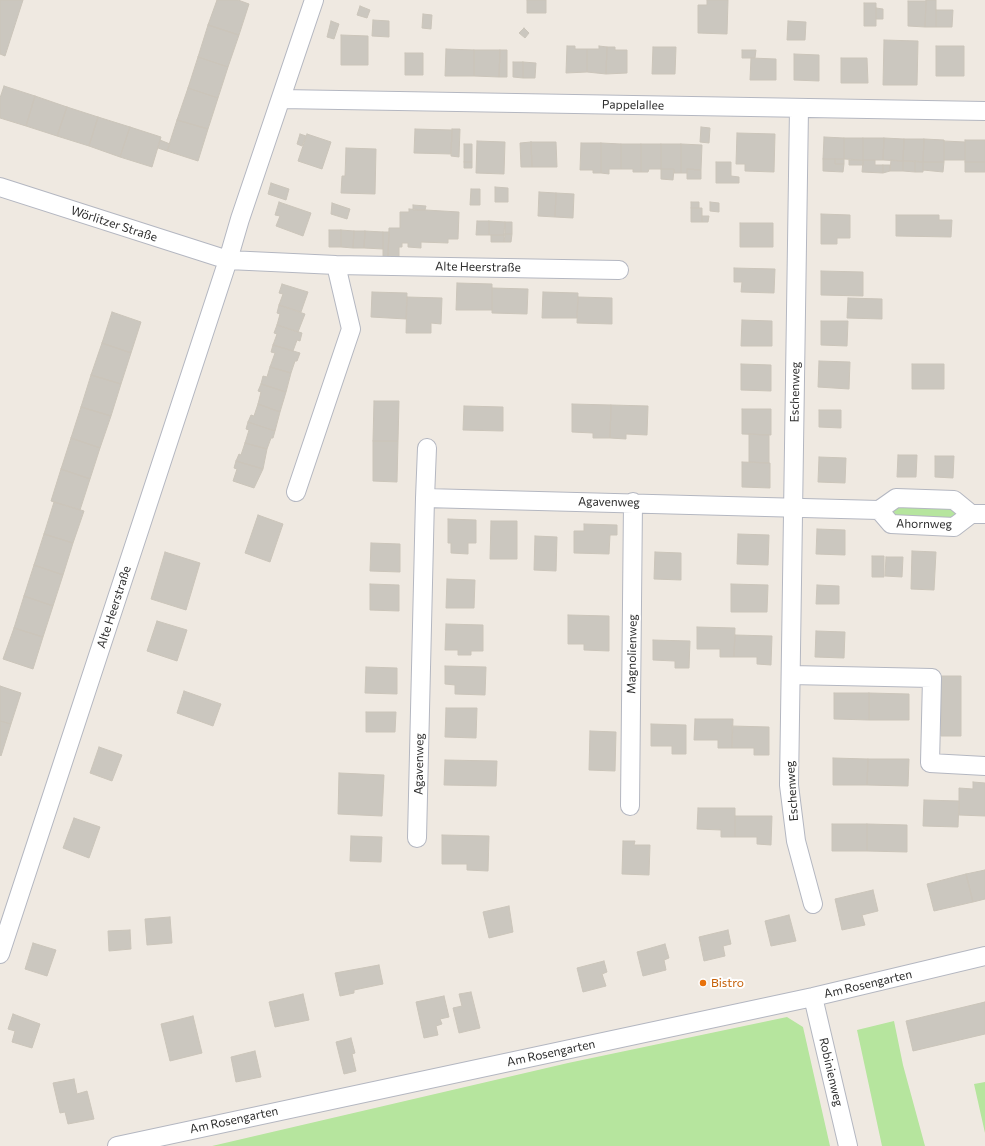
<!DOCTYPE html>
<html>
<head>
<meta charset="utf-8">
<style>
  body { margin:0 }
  canvas { display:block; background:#efe9e1 }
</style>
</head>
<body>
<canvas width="985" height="1146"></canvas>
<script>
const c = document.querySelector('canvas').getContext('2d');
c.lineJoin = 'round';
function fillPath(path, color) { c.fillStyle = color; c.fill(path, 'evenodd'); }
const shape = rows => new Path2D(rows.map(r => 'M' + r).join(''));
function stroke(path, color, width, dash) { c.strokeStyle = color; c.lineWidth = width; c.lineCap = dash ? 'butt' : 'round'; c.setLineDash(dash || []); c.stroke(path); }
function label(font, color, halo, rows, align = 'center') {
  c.font = font + ' Commissioner,sans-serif'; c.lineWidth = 4; c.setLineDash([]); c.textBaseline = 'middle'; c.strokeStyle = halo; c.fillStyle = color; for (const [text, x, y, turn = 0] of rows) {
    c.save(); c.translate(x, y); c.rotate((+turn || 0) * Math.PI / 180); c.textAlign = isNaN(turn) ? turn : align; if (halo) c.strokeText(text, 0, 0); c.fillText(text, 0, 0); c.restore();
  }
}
fillPath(shape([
  [898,505,953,508,957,510,957,515,953,518,897,517,892,514,893,507],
  [787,1017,803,1027,830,1146,212,1146,568,1063],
  [894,1021,903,1065,925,1146,882,1146,857,1030],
  [985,1082,985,1133,974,1084]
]), '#b6e59e');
const building = shape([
  [0,0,23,0,5,56,0,54,0,0],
  [217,0,238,0,249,4,239,35,208,25,217,0],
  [527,0,546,0,546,13,527,13,527,0],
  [707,0,728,0,727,34,698,33,698,5,707,5,707,0],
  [926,0,936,0,936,27,925,27,926,0],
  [908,1,926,1,925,27,908,26,908,1],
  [864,3,876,3,876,26,864,26,864,3],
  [360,6,370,10,367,18,357,15,360,6],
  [876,8,883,9,883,19,876,19,876,8],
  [936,10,953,10,952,27,936,27,936,10],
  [423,14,432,15,431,29,422,28,423,14],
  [373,20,389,21,389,37,372,36,373,20],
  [331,21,339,24,334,39,327,37,331,21],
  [788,21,806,22,805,40,787,40,788,21],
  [208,25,239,35,228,67,198,57,208,25],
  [524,28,529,33,525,38,519,33,524,28],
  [341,35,368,36,368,65,341,65,341,35],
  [884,40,918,41,917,85,883,85,884,40],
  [567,46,575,46,575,49,587,49,587,72,566,73,567,46],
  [599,46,607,47,606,74,587,72,587,49,599,49,599,46],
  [936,46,964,46,964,76,936,76,936,46],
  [607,47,615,47,615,50,627,50,627,73,606,74,607,47],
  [653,47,676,47,675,74,652,74,653,47],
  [446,49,474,50,474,76,445,76,446,49],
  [474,50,500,50,499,77,474,76,474,50],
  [500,50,507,50,507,77,499,77,500,50],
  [742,50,756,50,755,58,742,58,742,50],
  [405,53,423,53,423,75,405,75,405,53],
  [794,54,819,55,819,81,794,80,794,54],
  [198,57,228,67,218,98,188,88,198,57],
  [751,58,776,59,776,80,750,80,751,58],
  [841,58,867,58,868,83,841,83,841,58],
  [513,62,523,62,523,78,513,77,513,62],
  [523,62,536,63,535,78,523,78,523,62],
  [4,86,35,96,26,126,0,118,0,98,4,86],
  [188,88,218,98,208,129,177,120,188,88],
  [35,96,67,107,57,136,26,126,35,96],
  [67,107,98,117,89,146,57,136,67,107],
  [98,117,130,127,120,157,89,146,98,117],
  [177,120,208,129,198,161,167,151,177,120],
  [130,127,161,137,152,167,120,157,130,127],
  [701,127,710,128,709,143,700,142,701,127],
  [415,129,452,130,451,154,414,153,415,129],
  [452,129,460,129,459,157,451,156,452,129],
  [737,133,775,134,774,172,745,171,745,164,736,164,737,133],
  [300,134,306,136,302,146,297,144,300,134],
  [307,134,331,142,322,169,298,161,307,134],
  [824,137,844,138,844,159,823,159,824,137],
  [844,138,863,138,863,160,844,159,844,138],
  [863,138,884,138,883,160,863,160,863,138],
  [884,138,904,139,903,161,883,160,884,138],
  [904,139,924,139,923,162,903,161,904,139],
  [924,139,944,140,944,162,923,162,924,139],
  [160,140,170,144,167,151,158,148,160,140],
  [965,140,985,140,985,162,965,162,965,140],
  [477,141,505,142,504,174,476,173,477,141],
  [944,141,965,142,965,160,944,160,944,141],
  [531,142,556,142,557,167,532,167,531,142],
  [531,142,532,167,521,167,520,143,531,142],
  [581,143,601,143,601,173,593,173,593,170,580,170,581,143],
  [601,143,621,144,621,169,609,169,609,174,601,173,601,143],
  [464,144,472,144,472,162,464,162,464,144],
  [621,144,641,144,641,172,633,172,633,169,621,169,621,144],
  [641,144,661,144,661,169,649,169,648,172,641,172,641,144],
  [661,144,681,144,681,173,674,173,674,169,661,169,661,144],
  [681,144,702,145,701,170,687,169,687,173,681,173,681,144],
  [346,148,376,149,375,194,341,193,342,176,345,176,346,148],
  [823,159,835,159,835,164,844,164,843,172,823,171,823,159],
  [835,159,844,159,844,164,835,164,835,159],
  [849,160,863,160,863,165,849,165,849,160],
  [863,160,875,160,875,165,883,165,883,173,862,172,863,160],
  [891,160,903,161,903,171,890,171,891,160],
  [903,161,915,161,915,172,903,171,903,161],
  [915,161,923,162,923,172,915,172,915,161],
  [464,162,472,162,472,168,464,168,464,162],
  [716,162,731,162,731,176,739,177,739,183,716,183,716,162],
  [923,162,944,162,943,172,923,170,923,162],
  [965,162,985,162,985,172,965,172,965,162],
  [883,165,890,165,890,171,883,173,883,165],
  [661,169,674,169,673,180,661,179,661,169],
  [687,169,701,170,701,179,687,179,687,169],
  [271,183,289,189,286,200,268,194,271,183],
  [495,187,508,188,508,202,495,202,495,187],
  [471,189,480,189,480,205,470,205,471,189],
  [539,192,556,193,555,217,538,216,539,192],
  [556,193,574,194,573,218,555,217,556,193],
  [279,202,311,213,303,236,276,226,280,216,275,215,279,202],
  [691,202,699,202,699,208,691,208,691,202],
  [710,202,719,203,719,212,710,211,710,202],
  [332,203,350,209,347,219,331,214,332,203],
  [413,205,426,206,425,210,413,210,413,205],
  [691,208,702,208,702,222,691,222,691,208],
  [409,209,459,212,458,239,448,239,448,243,421,242,421,248,408,247,408,243,402,243,402,247,399,247,399,257,388,257,389,228,400,228,400,212,409,212,409,209],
  [821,214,850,215,850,238,837,238,837,244,821,244,821,214],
  [896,215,939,215,939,220,952,220,951,237,896,236,896,215],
  [702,216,709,216,708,222,702,222,702,216],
  [477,221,489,221,489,235,476,235,477,221],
  [489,221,505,222,505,235,489,235,489,221],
  [505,222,512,222,512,234,504,234,505,222],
  [740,223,773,223,773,247,740,247,740,223],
  [329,230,341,230,341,247,329,247,329,230],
  [341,230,354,231,353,248,341,247,341,230],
  [354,231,365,231,364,248,353,248,354,231],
  [365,231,383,232,383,249,364,248,365,231],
  [383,232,389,232,388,257,383,257,383,232],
  [504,234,512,234,511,242,504,242,504,234],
  [491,235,505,235,504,242,491,242,491,235],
  [734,268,775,269,774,293,741,292,742,282,734,282,734,268],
  [821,271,863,272,863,296,821,295,821,271],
  [457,283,492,284,492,310,456,310,457,283],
  [282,284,308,292,301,312,279,305,283,294,279,293,282,284],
  [492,288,528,289,527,314,492,313,492,288],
  [372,292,407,293,406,319,371,317,372,292],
  [543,292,578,293,577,318,542,318,543,292],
  [407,297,442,298,441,324,431,323,431,333,406,333,407,297],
  [578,297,612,298,612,324,577,323,578,297],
  [848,298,882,299,882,319,847,318,848,298],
  [279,305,305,314,298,332,277,325,280,314,277,313,279,305],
  [112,312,141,322,131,353,102,343,112,312],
  [742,320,772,321,772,346,741,346,742,320],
  [821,321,848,321,847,346,821,345,821,321],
  [277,325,302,333,300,341,297,340,293,351,273,345,277,334,274,333,277,325],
  [102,343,131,353,121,384,91,375,102,343],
  [273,345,300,353,297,361,295,361,291,373,270,367,275,353,271,352,273,345],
  [819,361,850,362,849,389,818,387,819,361],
  [741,364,771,365,771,391,741,390,741,364],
  [912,364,944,364,944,389,912,389,912,364],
  [270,367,291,373,286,392,261,384,263,376,267,377,270,367],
  [91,375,121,384,111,416,81,407,91,375],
  [261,384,286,392,280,412,258,404,261,392,258,391,261,384],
  [374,401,399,401,398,441,373,441,374,401],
  [258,404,280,412,275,431,248,422,251,415,254,416,258,404],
  [572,404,611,405,610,438,593,438,593,433,572,432,572,404],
  [611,405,648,406,647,435,626,434,626,439,610,438,611,405],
  [464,406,503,407,503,431,463,430,464,406],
  [81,407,111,416,100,448,71,438,81,407],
  [742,409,771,409,771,435,742,434,742,409],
  [819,410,841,410,841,428,819,427,819,410],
  [248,422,275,431,273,438,271,438,267,449,245,443,249,430,246,429,248,422],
  [749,434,769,435,769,463,749,462,749,434],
  [71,438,100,448,90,479,61,469,71,438],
  [373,441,398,441,397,482,373,481,373,441],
  [245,443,267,449,263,469,236,461,239,454,241,455,245,443],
  [898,455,917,455,916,477,897,477,898,455],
  [935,456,954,456,953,478,935,477,935,456],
  [819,457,846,458,845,483,818,482,819,457],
  [236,461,263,469,254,488,233,481,237,469,234,468,236,461],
  [742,462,770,463,770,488,742,487,742,462],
  [61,469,90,479,80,510,51,501,61,469],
  [54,502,84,511,73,543,44,534,54,502],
  [258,515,283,524,270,562,245,553,258,515],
  [448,519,476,520,476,543,468,543,468,554,451,553,451,543,448,543,448,519],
  [491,521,517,521,517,559,490,559,491,521],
  [584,524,617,525,617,535,610,535,609,554,574,553,574,531,584,531,584,524],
  [817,529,845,530,845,555,816,554,817,529],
  [44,534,73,543,63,575,34,565,44,534],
  [738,534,769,535,768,565,737,564,738,534],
  [535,536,557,537,556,571,534,570,535,536],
  [371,543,400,544,400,572,370,571,371,543],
  [912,551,936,552,934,590,911,589,912,551],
  [165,552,200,563,186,610,151,599,165,552],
  [655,552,681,553,681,580,654,579,655,552],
  [872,556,884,556,884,577,872,577,872,556],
  [886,557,903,557,902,577,885,576,886,557],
  [34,565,63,575,53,606,24,596,34,565],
  [447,579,475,580,474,608,446,608,447,579],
  [370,584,399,585,399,611,370,610,370,584],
  [731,584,768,585,767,612,731,612,731,584],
  [817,585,839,586,839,604,816,604,817,585],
  [24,596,53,606,43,637,14,628,24,596],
  [568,615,609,616,609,651,584,650,584,644,568,644,568,615],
  [157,621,187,630,177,661,147,651,157,621],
  [446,624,483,625,483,651,471,651,471,655,458,655,458,650,445,650,446,624],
  [697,627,735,628,734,657,720,657,720,649,697,649,697,627],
  [14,628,43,637,33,669,3,659,14,628],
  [816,631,845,632,844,658,815,657,816,631],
  [735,635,772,636,771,665,757,664,757,657,734,657,735,635],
  [653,640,690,641,689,668,675,668,675,661,653,660,653,640],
  [445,666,486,667,485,695,455,694,455,685,445,684,445,666],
  [366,667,397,668,397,694,365,693,366,667],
  [941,676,961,676,961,736,941,736,941,676],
  [0,686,21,693,11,724,0,721,0,686],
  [184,691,221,704,213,726,177,713,184,691],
  [834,693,869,693,869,720,834,719,834,693],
  [869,693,909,694,909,720,869,720,869,693],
  [446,708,477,708,476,738,445,737,446,708],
  [366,712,396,712,395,732,366,732,366,712],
  [695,719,733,719,732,748,718,748,718,740,694,740,695,719],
  [0,721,11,724,1,756,0,755,0,721],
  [651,724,686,725,686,754,672,754,672,746,651,746,651,724],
  [732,726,769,727,769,755,754,755,754,748,732,748,732,726],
  [590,731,616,732,615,771,589,770,590,731],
  [99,747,122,755,112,781,90,773,99,747],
  [833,758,868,759,867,785,833,785,833,758],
  [868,759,909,759,908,786,867,785,868,759],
  [445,760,497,761,496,786,444,785,445,760],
  [339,773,384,775,382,816,338,814,339,773],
  [973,782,985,783,985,816,959,815,959,788,973,789,973,782],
  [924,800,959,801,958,827,923,826,924,800],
  [698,808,735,808,735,837,721,837,721,830,697,829,698,808],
  [735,816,772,816,771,845,757,844,757,837,735,837,735,816],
  [74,818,100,827,89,858,63,848,74,818],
  [832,824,867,824,867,851,832,851,832,824],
  [867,824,907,825,907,852,867,851,867,824],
  [442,835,489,836,488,871,467,870,467,864,442,864,442,835],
  [351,836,382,837,381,862,350,861,351,836],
  [623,841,635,841,634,845,650,845,649,875,622,874,623,841],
  [985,870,985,899,973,902,966,874,985,870],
  [966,874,973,902,934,911,927,884,966,874],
  [873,890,878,911,862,915,865,925,842,930,835,899,873,890],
  [509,906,513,932,489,938,483,912,509,906],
  [789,915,796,941,771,946,765,921,789,915],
  [170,917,172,943,147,945,145,919,170,917],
  [130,930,131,949,109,951,108,931,130,930],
  [728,930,731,944,723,946,725,956,704,961,699,937,728,930],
  [33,943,56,950,47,976,25,969,33,943],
  [665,944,669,958,664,960,666,970,643,976,637,952,665,944],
  [604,961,607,972,602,974,606,986,583,992,577,968,604,961],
  [379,965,383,984,354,990,354,993,340,996,335,973,379,965],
  [471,992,480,1028,459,1033,453,1008,462,1006,459,994,471,992],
  [303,994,309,1020,275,1027,269,1002,303,994],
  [444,996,449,1017,440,1019,442,1024,436,1026,438,1035,424,1038,416,1002,444,996],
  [985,1002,985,1034,913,1051,906,1021,985,1002],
  [13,1014,40,1024,32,1048,12,1042,15,1031,8,1029,13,1014],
  [193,1016,202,1053,170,1061,161,1024,193,1016],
  [351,1038,355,1053,352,1054,356,1071,344,1074,336,1042,351,1038],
  [255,1051,261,1077,236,1082,231,1057,255,1051],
  [74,1079,77,1094,87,1091,94,1119,68,1124,65,1112,60,1113,53,1083,74,1079]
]);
fillPath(building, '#cbc7bf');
stroke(building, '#cbc5ba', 1);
const minor = shape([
  [281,99,985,111],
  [799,108,789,785,796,841,813,904],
  [0,187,228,260,336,265,619,270],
  [296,492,351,329,336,265],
  [425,498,427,448],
  [879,510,896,498,954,500,971,514],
  [791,675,932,678,930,763,985,766],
  [630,806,633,502],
  [417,838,425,498,879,510,891,524,954,527,971,514,985,514],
  [0,954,228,260,240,219,314,0],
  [813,997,848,1146],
  [117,1146,813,997,985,956]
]);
stroke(minor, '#b4b7c1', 20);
stroke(minor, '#fff', 18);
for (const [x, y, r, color] of [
  [703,983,4,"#e8710a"]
]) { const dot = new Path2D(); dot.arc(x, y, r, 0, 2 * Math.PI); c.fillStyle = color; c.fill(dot); stroke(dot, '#fff', 1.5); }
label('12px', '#2e2e2e', '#fff', [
  ["Pappelallee",633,105,1],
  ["Wörlitzer Straße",114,224,18],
  ["Alte Heerstraße",478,267,1],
  ["Eschenweg",795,392,-89],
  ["Agavenweg",609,502,1],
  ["Ahornweg",924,524,1],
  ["Alte Heerstraße",114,607,-72],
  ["Magnolienweg",632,654,-89],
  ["Agavenweg",419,764,-89],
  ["Eschenweg",792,791,-94],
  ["Am Rosengarten",868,984,-13],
  ["Am Rosengarten",551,1053,-12],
  ["Robinienweg",831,1072,77],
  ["Am Rosengarten",234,1120,-12]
]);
label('12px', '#c56008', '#fff', [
  ["Bistro",711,983]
], 'left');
</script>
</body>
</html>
